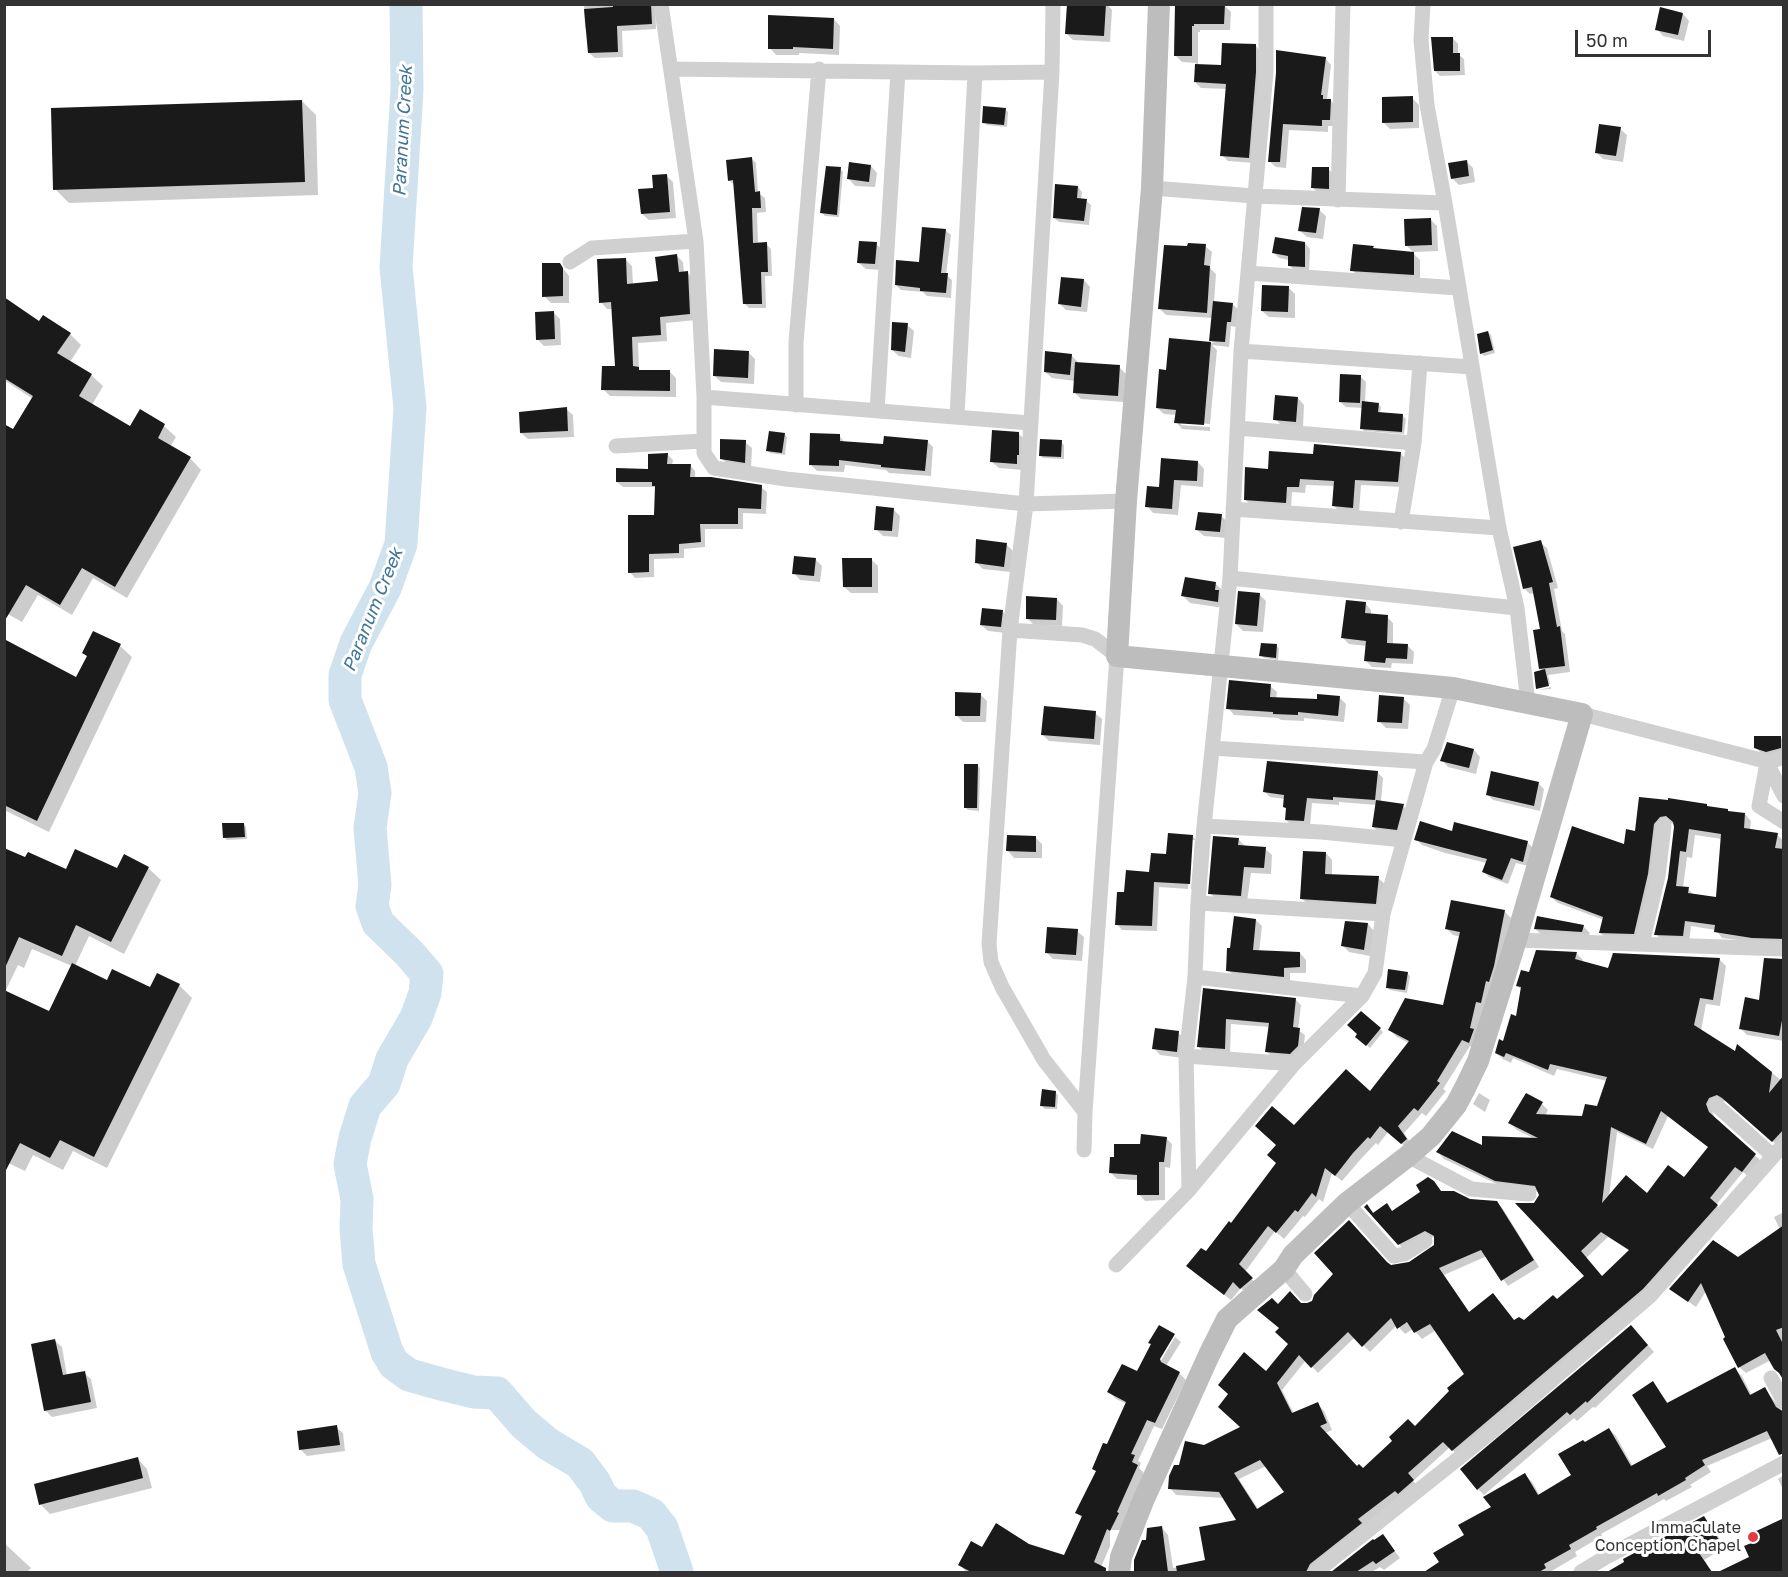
<!DOCTYPE html>
<html>
<head>
<meta charset="utf-8">
<style>
  body { margin:0 }
  #map { position:relative; width:1788px; height:1577px; overflow:hidden; background:#fff; font-family:"Golos Text",sans-serif }
  canvas { display:block }
  .frame { position:absolute; inset:0; border:6px solid #333; pointer-events:none }
  .scale { position:absolute; left:1575px; top:30px; width:136px; height:27px; box-sizing:border-box; border:3px solid #333; border-top:0; padding-left:8px; font-size:18px; line-height:21px; white-space:nowrap; color:#333; -webkit-text-stroke:4px #fff; paint-order:stroke }
</style>
</head>
<body>
<div id="map">
<canvas width="1788" height="1577"></canvas>
<div class="frame"></div>
<div class="scale">50 m</div>
</div>
<script>
const c = document.querySelector('canvas').getContext('2d');
c.lineJoin = 'round';
function fillPath(path, color) { c.fillStyle = color; c.fill(path, 'evenodd'); }
const shape = rows => new Path2D(rows.map(r => 'M' + r).join(''));
function stroke(path, color, width, dash) { c.strokeStyle = color; c.lineWidth = width; c.lineCap = dash ? 'butt' : 'round'; c.setLineDash(dash || []); c.stroke(path); }
function label(font, color, halo, rows, align = 'center') {
  c.font = font + ' "Golos Text",sans-serif'; c.lineWidth = 6; c.setLineDash([]); c.textBaseline = 'middle'; c.strokeStyle = halo; c.fillStyle = color; for (const [text, x, y, turn = 0] of rows) {
    c.save(); c.translate(x, y); c.rotate((+turn || 0) * Math.PI / 180); c.textAlign = isNaN(turn) ? turn : align; if (halo) c.strokeText(text, 0, 0); c.fillText(text, 0, 0); c.restore();
  }
}
fillPath(shape([
  [584,4,655,4,656,29,622,31,623,57,595,58,589,53,589,31,585,28],
  [1069,4,1107,4,1112,10,1110,42,1073,40,1066,33],
  [1177,4,1224,5,1231,12,1230,30,1200,30,1200,32,1198,32,1198,65,1223,67,1256,46,1261,52,1254,163,1228,161,1222,155,1227,89,1201,88,1195,82,1196,63,1182,62,1176,56],
  [1683,14,1689,21,1684,41,1663,36,1657,29],
  [834,19,840,26,839,55,799,53,799,55,776,55,770,48],
  [1453,38,1458,44,1458,54,1464,59,1465,75,1440,76,1435,71],
  [1325,58,1331,65,1327,100,1330,100,1337,107,1336,126,1328,126,1328,132,1289,130,1286,168,1276,167,1269,161,1277,73],
  [1412,98,1419,105,1419,128,1390,129,1383,122],
  [302,101,316,115,318,195,69,203,55,189],
  [1005,109,1008,112,1007,127,987,125,984,122],
  [1620,129,1627,135,1623,162,1603,159,1596,152],
  [751,158,756,163,758,193,765,198,766,212,757,213,758,244,766,244,771,249,772,276,765,276,766,308,749,308,744,303,734,185,729,180],
  [1466,161,1473,168,1475,182,1459,185,1452,178],
  [871,166,877,173,875,187,855,186,849,179],
  [840,169,843,172,839,217,825,216,822,213],
  [1328,169,1335,175,1335,195,1319,194,1313,188],
  [666,175,673,182,676,218,649,220,642,214,654,190],
  [1078,187,1082,192,1081,200,1086,201,1091,205,1089,225,1059,222,1054,218],
  [1319,210,1326,216,1323,239,1307,237,1300,231],
  [1430,219,1437,226,1438,251,1413,252,1406,245],
  [945,230,951,235,946,275,952,280,951,298,927,296,923,292,901,290,896,285,920,263],
  [1305,243,1310,249,1309,272,1295,271,1289,265,1289,260,1279,258,1274,253],
  [876,244,883,250,881,270,866,269,859,263],
  [1205,246,1212,252,1210,268,1216,274,1214,302,1232,304,1238,309,1236,327,1231,326,1229,347,1212,345,1217,350,1210,424,1181,422,1181,425,1210,427,1210,431,1182,429,1176,422,1177,415,1164,414,1157,408,1167,372,1170,340,1214,343,1210,340,1213,318,1166,315,1160,309],
  [1373,248,1376,250,1414,254,1420,260,1420,281,1359,277,1352,270],
  [677,256,683,262,684,273,687,272,694,279,696,320,666,323,667,341,638,343,639,369,642,372,670,372,676,378,676,397,610,396,603,389,617,368,613,309,607,309,601,302,625,259,632,266,633,285,660,282],
  [560,265,569,276,569,303,551,303,544,296],
  [1084,280,1090,287,1087,312,1066,310,1060,304],
  [1289,288,1295,294,1295,318,1269,317,1262,311],
  [4,299,39,323,70,334,81,345,70,362,91,375,103,386,92,405,131,428,140,411,164,426,176,437,170,447,190,458,201,470,127,598,93,578,72,615,38,595,22,622,4,612,14,431,33,399,4,380],
  [553,312,560,319,561,345,544,346,537,339],
  [907,325,914,331,911,358,899,356,892,350],
  [1488,332,1491,335,1495,353,1484,356,1481,353],
  [749,353,755,359,754,384,721,382,714,375],
  [1071,355,1078,362,1078,364,1119,367,1126,374,1124,402,1081,399,1074,392,1075,381,1052,378,1045,372],
  [1361,377,1366,382,1365,403,1378,404,1381,407,1380,414,1403,416,1406,419,1404,434,1364,431,1362,428,1363,408,1346,407,1340,402],
  [1298,398,1304,405,1303,427,1282,426,1275,419],
  [566,409,573,415,574,437,528,439,521,433],
  [1018,433,1025,440,1023,470,999,468,992,462],
  [784,434,787,437,785,455,770,453,768,451],
  [839,435,845,443,884,445,927,441,933,447,931,476,889,473,886,470,845,465,844,472,817,471,811,465],
  [745,442,752,448,751,469,728,465,721,458],
  [1061,442,1064,445,1064,459,1043,458,1040,455],
  [1400,453,1406,459,1403,487,1361,485,1359,513,1340,512,1334,506,1335,486,1306,485,1305,493,1292,492,1291,508,1251,506,1245,499,1269,470,1315,456],
  [667,454,673,460,672,465,690,465,695,471,695,478,761,487,767,492,766,514,743,513,743,529,705,529,705,547,684,549,684,558,654,559,654,577,635,578,630,572,656,517,655,487,623,487,617,482,650,470],
  [1198,462,1204,469,1203,487,1181,485,1178,515,1153,513,1147,506,1160,488],
  [893,509,900,516,898,537,883,536,876,529],
  [1221,516,1228,522,1227,538,1204,536,1197,530],
  [1540,542,1547,548,1558,588,1554,589,1562,631,1565,634,1570,672,1548,675,1550,684,1538,687,1538,689,1536,673,1543,671,1540,669,1542,630,1535,593,1530,594,1524,588],
  [1006,544,1013,551,1010,572,983,569,977,563],
  [815,559,822,566,820,582,800,580,794,573],
  [871,559,878,566,878,593,851,593,844,587],
  [1216,584,1222,590,1224,608,1190,603,1183,596],
  [1259,594,1266,601,1263,632,1243,631,1236,624],
  [1057,599,1063,606,1062,626,1034,625,1027,618],
  [1365,603,1371,610,1371,615,1387,617,1393,623,1393,645,1407,645,1414,652,1413,664,1392,663,1391,668,1372,667,1366,661,1367,646,1349,644,1343,638],
  [1002,611,1009,618,1007,633,988,631,981,625],
  [94,633,120,646,132,657,49,832,6,811,4,814,4,641,77,679,89,657],
  [1276,645,1279,648,1278,660,1264,658,1261,655],
  [1270,686,1277,692,1276,699,1318,700,1339,697,1346,704,1344,722,1304,718,1304,721,1281,720,1278,718,1234,715,1228,708],
  [1551,687,1551,689,1539,690],
  [980,694,987,701,986,722,963,722,956,715],
  [1403,698,1410,705,1408,729,1386,728,1379,721],
  [1095,713,1102,719,1100,745,1049,741,1042,734],
  [1780,737,1784,741,1784,755,1774,758,1762,754,1755,747],
  [1447,743,1474,750,1480,757,1476,774,1448,767,1442,760],
  [977,765,980,768,979,811,968,810,966,808],
  [1377,772,1383,778,1381,802,1403,806,1410,812,1403,835,1380,833,1373,827,1377,805,1339,802,1339,805,1312,803,1310,827,1292,826,1286,820,1288,810,1284,807,1285,799,1270,797,1264,791],
  [1538,783,1544,789,1540,811,1493,800,1487,794],
  [1640,799,1745,814,1751,821,1750,830,1777,835,1784,841,1784,946,1722,938,1716,930,1691,926,1689,942,1662,941,1656,934,1669,877,1675,827,1674,824,1668,823,1641,940,1607,939,1600,933,1604,920,1558,903,1551,897,1625,846,1636,832],
  [1695,835,1722,839,1717,899,1695,896,1688,889,1683,888,1687,857,1692,858],
  [243,824,246,827,247,839,227,840,224,837],
  [1453,833,1527,842,1533,848,1528,866,1516,863,1508,884,1489,877,1484,872,1487,863,1445,853,1422,845,1416,839],
  [1193,837,1198,842,1195,889,1191,889,1195,840,1192,840,1188,889,1159,887,1157,931,1122,930,1117,924,1126,894,1168,856],
  [1036,838,1042,844,1042,858,1014,858,1008,851],
  [1238,839,1245,846,1265,849,1272,855,1271,874,1251,873,1247,902,1217,900,1210,893],
  [4,850,26,859,66,871,148,868,161,880,124,954,89,936,75,966,107,982,150,989,158,975,179,985,192,998,107,1168,73,1151,63,1170,33,1155,25,1171,4,1161],
  [32,949,72,966,49,1013,5,992,18,965,24,968],
  [1326,853,1332,860,1332,875,1378,878,1385,884,1382,910,1309,905,1302,899],
  [1504,911,1511,918,1476,1049,1470,1046,1443,1089,1446,1091,1426,1116,1422,1113,1404,1133,1413,1147,1409,1150,1388,1132,1378,1145,1376,1143,1360,1160,1342,1181,1332,1173,1323,1202,1319,1199,1305,1217,1303,1216,1284,1239,1275,1231,1245,1272,1258,1286,1248,1295,1241,1288,1231,1300,1195,1273,1188,1266,1206,1254,1231,1225,1278,1163,1294,1127,1370,1093,1409,1043,1397,1037,1390,1030,1444,1007,1461,937,1453,935,1447,929],
  [1256,920,1262,926,1259,952,1300,953,1306,960,1306,973,1290,973,1290,983,1234,976,1228,970,1231,950],
  [1368,924,1374,931,1370,956,1349,952,1343,946],
  [1583,926,1590,933,1588,938,1542,935,1535,929],
  [1077,931,1084,937,1082,961,1053,959,1047,953],
  [1576,953,1583,960,1582,962,1609,970,1719,959,1726,966,1720,1006,1706,1004,1701,1031,1737,1053,1738,1046,1781,1080,1784,1077,1784,1142,1779,1147,1731,1104,1725,1101,1716,1104,1712,1111,1715,1119,1761,1161,1749,1177,1743,1172,1716,1205,1723,1212,1649,1295,1459,1457,1450,1447,1413,1481,1419,1487,1315,1572,1136,1572,1136,1561,1148,1541,1162,1528,1168,1535,1173,1568,1207,1561,1239,1521,1224,1498,1176,1495,1170,1488,1180,1466,1204,1446,1242,1427,1266,1373,1290,1344,1280,1329,1278,1306,1308,1305,1391,1267,1409,1264,1435,1247,1435,1238,1433,1237,1405,1251,1367,1206,1375,1214,1386,1205,1393,1212,1423,1192,1433,1182,1443,1193,1469,1200,1496,1202,1503,1209,1539,1267,1508,1286,1487,1256,1444,1275,1470,1313,1515,1322,1524,1321,1557,1301,1586,1276,1534,1204,1540,1196,1539,1192,1503,1187,1444,1159,1438,1152,1537,1140,1517,1130,1510,1123,1542,1104,1548,1110,1545,1116,1584,1118,1598,1107,1607,1081,1557,1069,1554,1076,1513,1058,1511,1063,1503,1059,1496,1053,1504,1043,1517,1017,1522,990,1517,986,1530,973],
  [1668,1116,1709,1148,1685,1179,1648,1196,1609,1197,1617,1132,1653,1149],
  [1608,1237,1630,1251,1602,1277,1586,1258],
  [1397,1325,1405,1334,1413,1329,1422,1339,1436,1330,1466,1374,1415,1428,1363,1470,1357,1468,1325,1433,1332,1430,1324,1411,1318,1404,1294,1414,1282,1390,1306,1360,1318,1373,1355,1337,1370,1352],
  [1266,1466,1286,1492,1258,1509,1239,1479],
  [1784,959,1784,1041,1747,1035,1741,1029,1761,1002,1765,960],
  [1407,973,1410,976,1407,993,1390,990,1387,987],
  [1205,990,1296,1000,1301,1005,1298,1030,1305,1035,1303,1052,1296,1059,1272,1057,1267,1052,1270,1027,1231,1024,1230,1054,1204,1052,1198,1046],
  [1361,1013,1383,1032,1370,1048,1360,1039],
  [1178,1033,1185,1039,1183,1058,1160,1055,1154,1048],
  [1055,1092,1058,1095,1057,1109,1045,1109,1042,1106],
  [1479,1093,1490,1100,1485,1112,1473,1104],
  [1166,1138,1172,1144,1170,1168,1165,1167,1165,1200,1145,1201,1139,1194,1138,1180,1117,1179,1111,1173,1141,1145],
  [1784,1212,1784,1337,1782,1337,1784,1377,1771,1360,1746,1373,1739,1367,1706,1291,1696,1307,1671,1289,1738,1259,1780,1230,1774,1217],
  [1159,1327,1155,1365,1157,1367,1175,1337,1181,1342,1166,1366,1179,1373,1186,1380,1162,1429,1154,1426,1138,1461,1141,1463,1139,1468,1144,1473,1121,1530,1110,1530,1110,1546,1101,1567,1106,1572,1043,1572,1039,1571,1038,1572,966,1572,960,1565,982,1549,1029,1545,1065,1556,1082,1518,1077,1513,1127,1404,1116,1399,1109,1392,1137,1373],
  [1637,1333,1654,1352,1595,1408,1593,1407,1577,1421,1574,1418,1484,1495,1478,1489],
  [55,1341,62,1347,67,1376,84,1373,91,1379,97,1408,52,1417,45,1410],
  [1735,1369,1742,1376,1752,1396,1765,1389,1784,1413,1784,1457,1772,1438,1707,1466,1711,1472,1690,1485,1692,1487,1666,1501,1664,1499,1601,1534,1602,1536,1575,1552,1577,1556,1550,1572,1427,1572,1441,1563,1525,1475,1532,1482,1540,1496,1573,1476,1560,1455,1609,1429,1616,1436,1633,1467,1668,1447,1653,1383,1669,1404],
  [336,1427,343,1433,345,1451,307,1456,301,1450],
  [137,1458,147,1469,152,1488,50,1514,40,1504],
  [1784,1475,1784,1491,1778,1479],
  [1704,1518,1711,1525,1725,1547,1704,1560,1707,1563,1692,1572,1610,1572],
  [1784,1520,1784,1572,1742,1572,1738,1564,1751,1558,1758,1542],
  [1383,1536,1400,1558,1384,1570,1380,1567,1372,1572,1333,1572,1373,1541],
  [4,1543,31,1568,27,1572,4,1572]
]), '#0003');
stroke(shape([
  [406,4,407,90,396,267,410,408,401,544,385,588,356,643,345,675,345,700,371,767,375,793,370,828,375,885,372,906,378,923,409,953,427,974,425,993,416,1018,392,1059,384,1084,365,1106,355,1138,350,1164,357,1199,356,1229,359,1264,387,1352,394,1364,409,1375,445,1385,474,1392,497,1393,524,1424,548,1444,580,1463,595,1483,601,1496,613,1506,633,1506,651,1514,662,1528,677,1572]
]), '#cfe2ee', 33);
fillPath(shape([
  [613,4,651,4,652,24,617,26,618,52,588,53,584,9,613,7],
  [1067,4,1106,4,1104,36,1065,34],
  [1175,4,1225,4,1224,24,1194,24,1194,26,1192,26,1192,56,1174,56],
  [1660,7,1683,13,1678,35,1655,30],
  [768,15,834,18,833,49,793,47,793,49,768,49],
  [1431,37,1453,37,1453,53,1460,53,1460,71,1434,71],
  [1222,43,1256,44,1256,72,1249,158,1220,156,1226,84,1194,82,1195,64,1221,65],
  [1276,50,1326,57,1321,95,1323,95,1323,99,1331,99,1330,120,1322,120,1322,126,1283,124,1280,162,1268,162,1276,73],
  [1413,96,1413,122,1382,123,1382,97],
  [302,100,305,182,53,190,51,108],
  [983,106,1006,108,1004,125,982,123],
  [1599,124,1621,127,1616,156,1595,153],
  [752,157,755,192,760,191,761,208,752,208,753,243,767,242,768,272,761,272,762,304,743,304,733,180,728,181,726,160],
  [1467,160,1469,176,1451,179,1448,163],
  [849,162,871,165,869,182,847,179],
  [826,166,841,167,837,215,820,213],
  [1312,167,1329,167,1329,189,1311,188],
  [667,174,670,212,641,214,638,189,653,188,652,175],
  [1055,184,1078,186,1077,198,1087,199,1084,221,1053,218],
  [1302,207,1320,208,1316,233,1298,231],
  [1431,218,1432,245,1405,246,1404,219],
  [922,227,946,229,941,273,948,273,946,293,920,291,920,288,895,285,896,260,919,262],
  [1275,237,1305,242,1305,267,1288,266,1288,256,1272,253],
  [859,241,877,242,875,264,857,263],
  [1188,243,1206,244,1204,265,1210,266,1207,313,1158,309,1164,245,1187,246],
  [1353,244,1374,246,1373,248,1414,252,1414,275,1350,271],
  [677,254,679,272,688,271,690,314,660,317,661,335,632,337,633,366,639,367,639,370,670,370,670,391,601,390,602,366,615,366,611,302,599,303,597,259,626,258,627,284,658,281,655,257],
  [542,263,560,263,563,268,563,296,542,297],
  [1061,277,1084,279,1081,307,1058,304],
  [1262,285,1289,286,1288,312,1261,311],
  [4,297,39,321,43,315,71,333,57,353,92,374,79,396,130,426,140,409,165,424,158,438,191,457,115,587,82,568,60,605,26,585,4,622,4,424,13,429,33,396,4,378],
  [1213,301,1233,303,1231,322,1227,322,1225,342,1209,341],
  [554,311,555,339,536,340,535,312],
  [892,322,908,323,905,352,891,350],
  [1488,331,1493,350,1480,354,1477,334],
  [1169,338,1211,342,1204,425,1174,423,1176,410,1156,408,1159,369,1166,370],
  [714,349,749,351,748,378,713,376],
  [1045,351,1072,354,1070,375,1044,372],
  [1075,362,1120,365,1118,396,1073,393],
  [1340,374,1361,375,1360,403,1339,402],
  [1275,395,1298,397,1296,422,1273,420],
  [1362,401,1379,403,1378,412,1403,414,1402,432,1360,429],
  [567,407,568,431,520,433,519,412],
  [992,430,1019,432,1019,455,1017,455,1017,464,990,462],
  [769,431,785,433,782,453,766,451],
  [810,433,840,434,840,441,883,444,884,436,928,440,925,471,881,467,881,465,839,460,839,466,809,465],
  [720,439,746,440,745,463,720,459],
  [1040,439,1062,440,1061,457,1039,456],
  [1314,444,1401,452,1398,482,1355,480,1353,508,1332,506,1334,481,1300,479,1299,487,1287,487,1286,503,1244,500,1245,467,1268,469,1269,451,1313,454],
  [668,453,667,464,691,464,690,477,711,477,762,485,761,509,738,508,738,524,700,524,701,542,679,544,679,553,649,554,649,572,628,573,628,515,654,515,655,486,652,486,652,482,616,482,616,468,648,469,648,454],
  [1161,458,1198,461,1197,481,1174,480,1172,509,1145,507,1147,486,1159,487],
  [876,506,894,508,892,531,874,530],
  [1198,512,1222,514,1220,532,1195,530],
  [976,539,1007,543,1004,567,975,563],
  [1541,540,1553,582,1549,583,1557,627,1560,626,1565,666,1539,669,1533,630,1540,629,1532,587,1523,589,1513,547],
  [794,556,816,558,814,576,792,574],
  [842,558,872,558,872,587,843,587],
  [1185,577,1216,582,1215,590,1219,590,1218,602,1181,596],
  [1238,591,1260,593,1257,626,1235,624],
  [1026,596,1057,598,1056,620,1026,619],
  [1346,600,1366,602,1365,613,1388,615,1387,643,1408,644,1407,659,1386,658,1385,663,1364,661,1366,641,1341,638],
  [982,608,1003,610,1001,627,980,625],
  [93,631,121,644,37,821,4,805,4,639,76,677,87,656,82,653],
  [1261,643,1277,644,1276,658,1259,656],
  [1545,669,1549,686,1536,689,1534,672],
  [1229,680,1271,684,1270,697,1317,699,1317,694,1340,696,1338,716,1298,712,1298,715,1273,714,1273,712,1226,709],
  [955,692,981,693,980,716,955,716],
  [1379,695,1404,697,1402,723,1377,722],
  [1044,706,1096,711,1094,739,1041,735],
  [1754,736,1781,736,1781,748,1766,752,1754,748],
  [1447,742,1474,749,1469,768,1440,761],
  [1267,761,1378,771,1375,800,1333,797,1333,800,1307,798,1304,821,1285,820,1286,808,1283,807,1284,795,1263,792],
  [964,764,978,764,977,808,964,808],
  [1491,771,1539,782,1534,806,1486,795],
  [1639,797,1668,800,1668,798,1707,804,1707,806,1728,809,1728,811,1745,813,1744,828,1778,833,1775,848,1784,849,1784,939,1752,938,1714,932,1715,925,1685,921,1683,936,1654,935,1668,878,1674,827,1673,822,1666,816,1660,817,1654,824,1648,874,1634,934,1599,933,1603,917,1550,897,1572,826,1624,844,1626,829,1635,831],
  [1689,829,1721,834,1716,897,1688,893,1689,887,1676,886,1680,851,1686,852],
  [1376,800,1404,804,1397,830,1372,827],
  [1420,821,1452,831,1454,822,1528,841,1523,862,1511,858,1502,880,1482,872,1487,859,1414,840],
  [222,823,244,823,245,837,223,838],
  [1168,833,1193,835,1190,884,1154,882,1152,926,1115,925,1117,892,1124,892,1126,870,1149,872,1151,853,1166,854],
  [1007,835,1036,836,1036,852,1006,851],
  [1213,836,1239,838,1238,845,1266,847,1264,868,1244,867,1241,896,1208,894],
  [4,848,25,857,28,852,66,869,75,849,117,868,124,854,149,867,111,942,76,925,62,956,19,937,4,970],
  [1303,851,1326,852,1325,874,1379,876,1376,904,1300,899],
  [1451,900,1505,910,1494,966,1489,982,1486,981,1481,1003,1476,1002,1470,1028,1474,1029,1469,1043,1462,1040,1437,1081,1440,1083,1418,1111,1414,1108,1398,1126,1407,1139,1401,1144,1380,1126,1370,1139,1368,1137,1353,1153,1335,1176,1325,1168,1316,1197,1312,1193,1298,1212,1295,1210,1276,1233,1268,1226,1239,1264,1253,1278,1240,1289,1233,1282,1224,1295,1186,1266,1201,1248,1206,1251,1229,1221,1231,1223,1276,1163,1267,1155,1276,1145,1255,1126,1272,1106,1294,1125,1346,1069,1370,1091,1409,1041,1388,1030,1405,998,1443,1005,1460,932,1445,929],
  [1234,916,1256,919,1253,950,1300,952,1300,967,1284,968,1284,977,1226,971,1227,948,1230,948],
  [1537,916,1584,925,1582,932,1534,929],
  [1345,921,1368,923,1364,950,1341,946],
  [1047,927,1078,929,1076,955,1045,953],
  [1536,950,1577,952,1575,959,1608,968,1613,953,1720,958,1713,1000,1700,998,1694,1025,1735,1051,1737,1044,1772,1072,1769,1093,1784,1075,1784,1129,1772,1142,1722,1098,1717,1095,1709,1098,1706,1104,1709,1112,1756,1154,1742,1172,1735,1167,1710,1198,1718,1205,1643,1289,1452,1451,1443,1442,1408,1473,1414,1480,1398,1494,1395,1491,1358,1519,1362,1523,1310,1564,1306,1572,1177,1572,1176,1566,1205,1560,1199,1527,1236,1520,1219,1492,1168,1489,1169,1476,1174,1465,1179,1465,1185,1441,1204,1445,1240,1427,1218,1407,1228,1394,1218,1385,1244,1352,1266,1371,1288,1344,1275,1332,1279,1328,1257,1310,1272,1298,1278,1304,1290,1291,1301,1303,1307,1303,1312,1301,1314,1295,1333,1274,1314,1253,1349,1220,1387,1262,1391,1265,1409,1262,1434,1245,1434,1236,1425,1231,1398,1245,1364,1207,1367,1204,1373,1213,1387,1203,1392,1211,1420,1192,1416,1185,1428,1177,1434,1181,1441,1191,1454,1191,1470,1199,1497,1201,1534,1260,1501,1281,1481,1250,1439,1268,1469,1312,1493,1293,1514,1320,1519,1317,1524,1320,1553,1295,1557,1299,1584,1276,1515,1203,1534,1203,1539,1195,1535,1186,1495,1181,1436,1152,1452,1131,1482,1145,1482,1136,1538,1138,1508,1123,1526,1093,1543,1102,1536,1114,1582,1116,1585,1104,1597,1106,1607,1077,1550,1064,1548,1070,1506,1053,1504,1057,1495,1053,1499,1039,1503,1041,1511,1014,1516,1016,1521,987,1516,986,1521,970,1529,972],
  [1661,1111,1708,1147,1684,1177,1668,1165,1647,1193,1626,1175,1602,1203,1611,1127,1646,1144],
  [1601,1232,1629,1250,1602,1276,1581,1251],
  [1391,1318,1397,1329,1407,1322,1414,1333,1430,1324,1464,1374,1447,1388,1449,1391,1415,1426,1408,1419,1389,1437,1392,1441,1363,1468,1359,1464,1357,1466,1320,1426,1327,1423,1318,1402,1292,1413,1277,1383,1299,1355,1311,1368,1348,1332,1362,1347],
  [1260,1460,1284,1492,1257,1509,1234,1473],
  [1764,958,1784,959,1784,1010,1779,1036,1739,1029,1745,997,1759,1000],
  [72,963,107,980,112,969,150,987,157,973,180,984,94,1157,60,1140,50,1158,20,1143,4,1174,4,990,49,1011],
  [1388,969,1408,972,1405,990,1386,988],
  [1203,988,1296,998,1293,1027,1300,1028,1298,1046,1290,1054,1265,1052,1269,1023,1226,1019,1225,1049,1197,1047],
  [1361,1011,1381,1028,1366,1046,1355,1037,1357,1034,1347,1025],
  [1155,1028,1179,1031,1177,1052,1152,1049],
  [1042,1089,1056,1091,1055,1107,1040,1106],
  [1141,1134,1167,1137,1164,1162,1159,1162,1159,1195,1137,1195,1137,1175,1109,1173,1110,1157,1114,1157,1114,1144,1140,1144],
  [1784,1225,1784,1327,1776,1330,1784,1346,1784,1381,1779,1373,1774,1369,1765,1353,1738,1368,1723,1339,1725,1337,1701,1283,1688,1302,1669,1289,1713,1240,1738,1257],
  [1159,1325,1175,1334,1160,1359,1161,1362,1180,1372,1155,1423,1147,1420,1131,1454,1135,1455,1132,1462,1138,1465,1117,1512,1119,1513,1110,1531,1107,1529,1094,1562,1106,1568,1106,1572,971,1572,958,1565,971,1541,982,1547,996,1523,1029,1544,1064,1555,1082,1516,1075,1513,1096,1471,1092,1469,1103,1443,1107,1444,1126,1402,1107,1392,1122,1364,1137,1371,1151,1344,1148,1343],
  [1631,1325,1648,1345,1587,1403,1586,1401,1570,1415,1567,1412,1477,1490,1460,1469],
  [55,1339,63,1375,85,1371,91,1402,44,1411,31,1344],
  [1735,1367,1750,1395,1765,1387,1776,1407,1784,1412,1784,1453,1779,1455,1767,1431,1702,1460,1705,1465,1685,1478,1686,1480,1658,1496,1657,1493,1596,1527,1597,1529,1569,1545,1571,1549,1544,1564,1546,1568,1539,1572,1424,1572,1439,1562,1433,1553,1464,1535,1458,1525,1491,1507,1483,1497,1525,1473,1538,1495,1571,1475,1558,1454,1583,1440,1585,1442,1609,1428,1631,1466,1666,1447,1632,1395,1653,1381,1667,1403],
  [337,1425,340,1445,299,1450,297,1431],
  [138,1457,143,1478,39,1505,34,1484],
  [1704,1516,1719,1540,1699,1553,1712,1572,1607,1572,1624,1562,1623,1559],
  [1784,1518,1784,1572,1718,1572,1749,1557,1744,1546,1756,1541,1752,1533],
  [1162,1526,1168,1572,1134,1572,1134,1560,1142,1540,1146,1540,1147,1528],
  [1383,1534,1395,1551,1376,1564,1373,1561,1356,1572,1331,1572,1373,1539,1374,1540]
]), '#1a1a1a');
stroke(shape([
  [661,4,696,241,704,397,704,453,714,468,786,479,1026,504,1126,501],
  [1053,4,1052,72,1026,504,1010,630,989,944,991,962,1002,987,1044,1060,1085,1112],
  [1423,4,1421,40,1427,105,1445,203,1499,528,1517,608,1528,703],
  [671,69,975,73,1052,72],
  [1152,188,1254,196,1445,203],
  [1338,200,1343,4],
  [570,262,592,248,696,241],
  [1248,273,1458,288],
  [1241,351,1472,367],
  [704,397,1030,423],
  [796,405,796,342,819,69],
  [877,411,898,72],
  [957,416,975,73],
  [1238,428,1414,443],
  [616,446,703,441],
  [1233,509,1499,528],
  [1401,522,1414,443,1420,363],
  [1230,578,1517,608],
  [1010,630,1082,635,1095,639,1117,656,1085,1112,1084,1150],
  [1582,714,1761,760,1767,763,1784,796],
  [1212,748,1426,762],
  [1784,757,1767,763,1759,806,1784,822],
  [1204,826,1321,832,1404,840],
  [1198,903,1383,914],
  [1516,940,1784,949],
  [1642,944,1658,876,1664,826],
  [1195,977,1362,996],
  [1186,1056,1294,1064],
  [1716,1105,1773,1156],
  [1408,1156,1471,1189,1529,1194],
  [1189,1190,1186,1056,1195,977,1198,903,1204,826,1230,578,1241,351,1266,72,1266,4],
  [1347,1203,1394,1256,1404,1254,1425,1241],
  [1116,1265,1189,1190,1294,1064,1362,996,1375,973,1383,914,1426,762,1434,749,1453,688],
  [1284,1269,1305,1294],
  [1771,1378,1784,1402],
  [1316,1572,1489,1434,1650,1296,1784,1144],
  [1581,1572,1606,1557,1784,1463]
]), '#d0d0d0', 15);
stroke(shape([
  [1119,1572,1121,1557,1143,1501,1209,1355,1227,1319,1284,1269,1293,1255,1347,1203,1408,1156,1431,1136,1456,1105,1465,1088,1478,1061,1516,940,1582,714,1453,688,1117,656,1126,501,1152,188,1159,4]
]), '#bdbdbd', 22);
for (const [x, y, r, color] of [
  [1753,1537,6,"#e63946"]
]) { const dot = new Path2D(); dot.arc(x, y, r, 0, 2 * Math.PI); c.fillStyle = color; c.fill(dot); stroke(dot, '#fff', 2); }
label('16px', '#333', '#fff', [
  ["Immaculate",1741,1528],
  ["Conception Chapel",1741,1546]
], 'right');
label('italic 18px', '#3f7597', '#fff', [
  ["Paranum Creek",403,131,-87],
  ["Paranum Creek",373,610,-68]
]);
</script>
</body>
</html>
